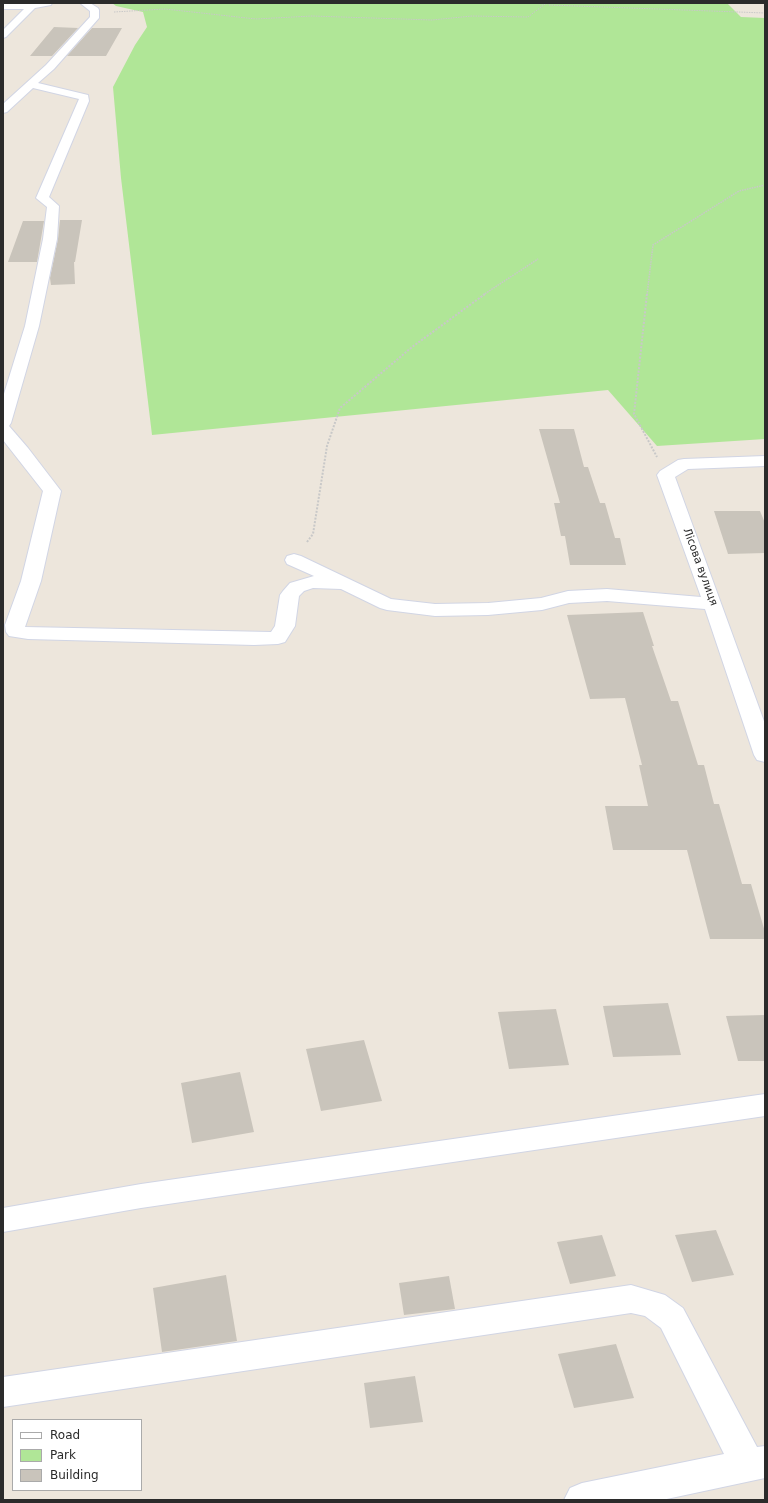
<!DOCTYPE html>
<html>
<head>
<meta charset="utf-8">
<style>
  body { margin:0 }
  #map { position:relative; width:768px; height:1503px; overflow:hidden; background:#ede6dc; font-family:"DejaVu Sans",sans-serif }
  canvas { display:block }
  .frame { position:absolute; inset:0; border:4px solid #2b2b2b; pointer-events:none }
  .legend { position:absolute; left:12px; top:1419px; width:130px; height:72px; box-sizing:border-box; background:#fff; border:1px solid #aaa; margin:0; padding:5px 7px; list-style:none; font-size:12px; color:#2b2b2b }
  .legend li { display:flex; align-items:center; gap:8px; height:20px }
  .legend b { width:20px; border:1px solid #aaa }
</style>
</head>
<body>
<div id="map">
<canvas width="768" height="1503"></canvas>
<div class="frame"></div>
<ul class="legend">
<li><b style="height:5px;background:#fff"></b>Road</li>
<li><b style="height:11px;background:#b0e697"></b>Park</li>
<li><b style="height:11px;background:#c9c4bb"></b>Building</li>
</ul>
</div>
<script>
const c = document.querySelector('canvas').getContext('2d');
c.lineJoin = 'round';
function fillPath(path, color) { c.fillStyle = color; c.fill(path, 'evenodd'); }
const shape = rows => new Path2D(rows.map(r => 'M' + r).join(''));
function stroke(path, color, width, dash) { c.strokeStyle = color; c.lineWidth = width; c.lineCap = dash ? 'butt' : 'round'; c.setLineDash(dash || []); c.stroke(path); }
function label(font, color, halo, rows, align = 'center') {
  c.font = font + ' "DejaVu Sans",sans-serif'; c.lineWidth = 3; c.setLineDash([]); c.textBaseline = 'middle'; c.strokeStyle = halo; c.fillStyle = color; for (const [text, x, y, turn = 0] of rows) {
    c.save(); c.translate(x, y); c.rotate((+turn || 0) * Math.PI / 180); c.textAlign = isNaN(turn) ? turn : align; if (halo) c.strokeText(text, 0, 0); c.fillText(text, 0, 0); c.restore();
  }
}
fillPath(shape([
  [112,3,727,3,741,17,765,18,765,439,657,446,608,390,152,435,121,178,113,87,135,45,147,27,143,12,116,6]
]), '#b0e697');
fillPath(shape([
  [54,27,78,28,52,56,30,56],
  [92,28,122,28,106,56,67,56],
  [60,220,82,220,75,262,74,262,75,284,51,285,50,278,58,239],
  [23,221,44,221,37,262,8,262],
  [539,429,574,429,584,467,588,467,600,503,605,503,615,538,620,538,626,565,570,565,565,536,561,536,554,503,560,503],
  [714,511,760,511,765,523,765,553,728,554],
  [643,612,654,646,652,646,671,701,678,701,698,765,704,765,714,804,719,804,742,884,751,884,765,932,765,939,710,939,687,850,613,850,605,806,648,806,639,765,642,765,625,698,590,699,567,615],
  [668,1003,681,1055,613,1057,603,1006],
  [556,1009,569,1065,509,1069,498,1012],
  [765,1015,765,1061,738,1061,726,1016],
  [364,1040,382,1101,321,1111,306,1049],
  [240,1072,254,1132,192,1143,181,1083],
  [716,1230,734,1275,692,1282,675,1235],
  [602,1235,616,1276,570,1284,557,1242],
  [226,1275,237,1341,162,1352,153,1288],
  [449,1276,455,1309,404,1315,399,1283],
  [616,1344,634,1398,574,1408,558,1354],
  [415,1376,423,1422,370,1428,364,1383]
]), '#c9c4bb');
const street = shape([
  [3,3,52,3,51,5,35,8,6,37,3,38,3,30,24,9,3,9,3,3],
  [80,3,90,3,98,8,99,10,99,18,54,69,38,83,88,95,89,101,49,197,59,206,57,239,39,326,11,423,9,426,28,448,61,491,41,581,25,627,271,632,275,626,280,595,283,591,290,583,314,576,287,564,285,560,287,556,294,554,301,556,391,599,435,604,488,603,541,598,568,591,607,589,701,597,657,475,660,471,678,460,684,459,765,456,765,466,688,469,675,477,765,724,765,762,757,760,754,755,705,609,607,601,569,603,542,610,488,615,435,616,387,610,380,608,341,589,313,588,304,591,299,596,295,626,285,642,278,644,254,645,28,639,9,636,6,632,5,625,21,581,43,491,3,440,3,397,25,326,43,239,47,207,36,198,79,99,33,88,7,112,3,113,3,104,46,65,90,17,90,11,80,3],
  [631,1285,665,1295,683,1308,757,1447,765,1446,765,1478,662,1500,564,1500,570,1488,582,1483,724,1454,661,1328,645,1316,631,1313,3,1407,3,1377,631,1285]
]);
const secondary = shape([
  [765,1094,765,1116,141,1208,3,1232,3,1208,141,1184,765,1094]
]);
stroke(street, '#d1d5e4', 2);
stroke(secondary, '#d1d5e4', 2);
stroke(shape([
  [529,3,544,4],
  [549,5,765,13],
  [114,12,165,9,256,19,312,16,432,20,472,16,528,17,545,4,551,3]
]), '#c8c8c8', 1, [1.5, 1]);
stroke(shape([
  [483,295,538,259],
  [647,295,653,245,739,191,765,185]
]), '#c8c8c8', 1.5, [1.5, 1]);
stroke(shape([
  [647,294,634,414,657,457],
  [307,542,313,534,327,446,340,408,412,347,485,294]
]), '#c8c8c8', 2, [2, 1.5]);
fillPath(street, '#fff');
fillPath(secondary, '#fff');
label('11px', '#2b2b2b', '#fff', [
  ["Лісова вулиця",700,567,70]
]);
</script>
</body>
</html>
